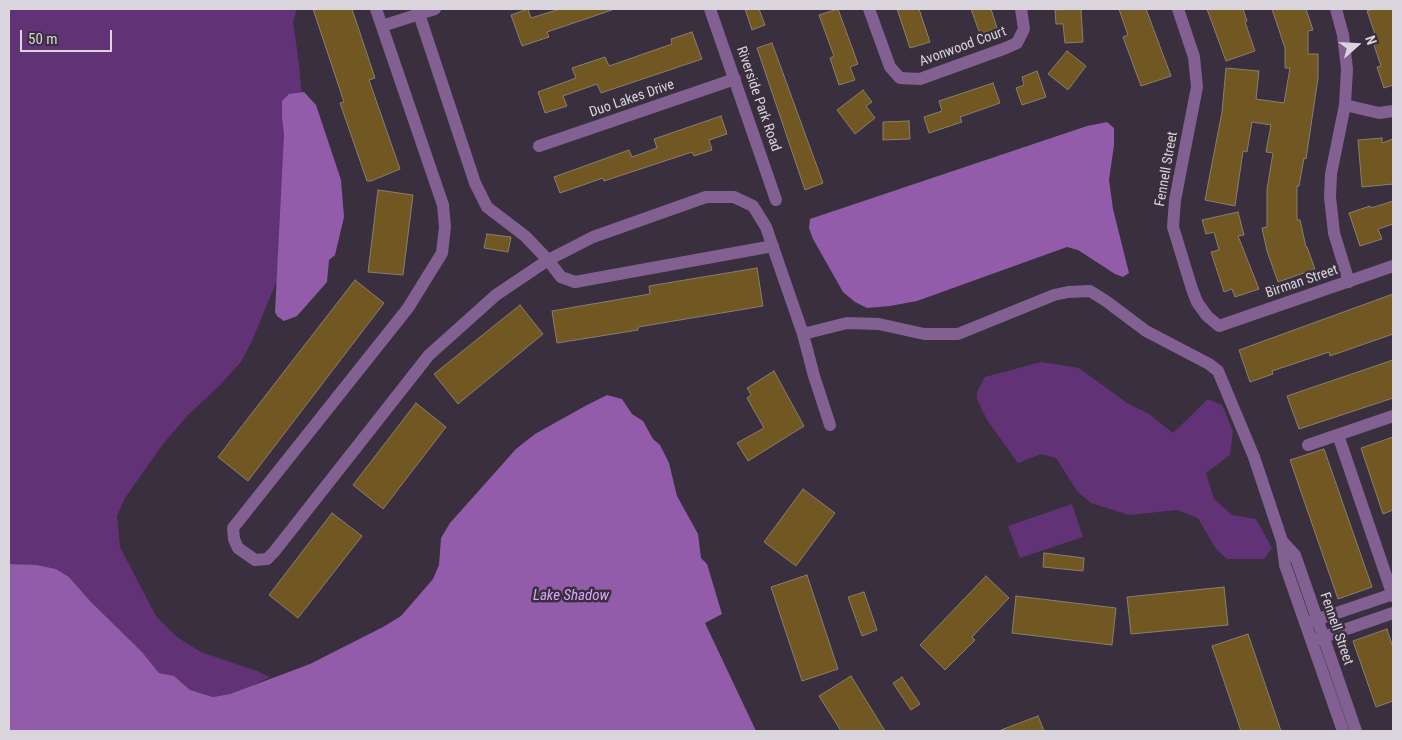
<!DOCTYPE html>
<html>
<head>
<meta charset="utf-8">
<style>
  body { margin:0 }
  #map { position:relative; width:1402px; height:740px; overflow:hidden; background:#392f3e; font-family:"Roboto Condensed",sans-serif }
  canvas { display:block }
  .frame { position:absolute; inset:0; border:10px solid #dad4dd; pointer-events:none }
  .north { position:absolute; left:1332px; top:20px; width:50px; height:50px; -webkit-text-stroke:4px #392f3e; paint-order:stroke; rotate:71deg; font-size:14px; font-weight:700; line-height:20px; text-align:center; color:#dad4dd }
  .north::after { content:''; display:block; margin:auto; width:18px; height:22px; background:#dad4dd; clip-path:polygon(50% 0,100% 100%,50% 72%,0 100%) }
  .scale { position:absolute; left:20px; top:30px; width:92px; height:22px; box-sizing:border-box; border:2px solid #dad4dd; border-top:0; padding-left:6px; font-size:15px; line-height:18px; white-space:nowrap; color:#dad4dd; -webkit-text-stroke:4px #392f3e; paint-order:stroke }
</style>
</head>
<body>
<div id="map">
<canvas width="1402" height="740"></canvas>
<div class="frame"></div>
<div class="north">N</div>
<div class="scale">50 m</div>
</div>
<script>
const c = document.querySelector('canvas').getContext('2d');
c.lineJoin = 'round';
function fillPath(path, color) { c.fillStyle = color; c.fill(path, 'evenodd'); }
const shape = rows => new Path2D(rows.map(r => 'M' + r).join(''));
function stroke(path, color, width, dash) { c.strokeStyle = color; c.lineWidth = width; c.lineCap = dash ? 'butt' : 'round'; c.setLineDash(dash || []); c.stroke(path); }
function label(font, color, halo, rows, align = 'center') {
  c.font = font + ' "Roboto Condensed",sans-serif'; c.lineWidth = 5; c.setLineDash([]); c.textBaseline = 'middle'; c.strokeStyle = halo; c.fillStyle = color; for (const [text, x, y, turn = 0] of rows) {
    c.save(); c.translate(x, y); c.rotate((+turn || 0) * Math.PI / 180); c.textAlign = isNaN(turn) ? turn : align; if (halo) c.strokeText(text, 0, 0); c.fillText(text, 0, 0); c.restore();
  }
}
fillPath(shape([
  [9,9,297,9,293,21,299,64,303,109,278,278,252,341,241,362,219,386,189,414,163,444,125,498,117,516,120,547,156,616,177,637,201,652,257,671,270,677,252,686,230,694,213,697,189,690,174,676,159,673,142,652,90,601,69,577,56,569,37,565,9,564],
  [1041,362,1079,368,1127,403,1149,414,1173,433,1208,399,1222,405,1233,431,1230,455,1206,473,1214,499,1232,515,1256,519,1272,548,1264,559,1227,559,1216,549,1198,518,1177,510,1129,515,1091,503,1077,491,1056,458,1041,454,1018,463,987,420,977,399,977,392,985,377],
  [1072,504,1083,537,1020,558,1008,526]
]), '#623277');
fillPath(shape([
  [304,92,316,105,341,180,344,217,335,255,329,260,327,282,297,316,284,321,277,316,275,312,284,135,282,117,282,101,289,94],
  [1107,122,1114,128,1114,145,1109,180,1113,209,1129,273,1123,277,1115,274,1078,250,1067,247,917,301,890,306,867,308,855,302,843,292,813,239,809,228,810,219,1087,126],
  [607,395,622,399,632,414,643,421,653,439,660,445,669,463,677,496,698,534,701,558,707,564,722,614,705,623,756,731,9,731,9,564,37,565,56,569,69,577,90,601,142,652,159,673,174,676,190,690,213,697,230,694,310,664,383,627,401,616,433,579,439,565,441,538,450,523,516,449,535,434,587,405]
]), '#925caa');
const building = shape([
  [313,9,352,9,375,78,369,80,400,169,371,181,367,181,340,103,344,102,313,9],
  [528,9,531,18,560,9,611,9,612,10,547,32,549,37,522,46,511,15,528,9],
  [745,9,759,9,765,25,752,30,745,9],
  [838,9,858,64,850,67,855,80,839,85,830,58,834,56,819,15,838,9],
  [897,9,919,9,930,42,910,48,897,9],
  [971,9,991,9,997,28,980,34,971,9],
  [1081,9,1083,42,1065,43,1063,24,1056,24,1055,10,1081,9],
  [1119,9,1146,9,1171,76,1141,86,1123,37,1128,35,1119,9],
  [1207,9,1243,9,1247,21,1245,22,1255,51,1226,61,1207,9],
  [1272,9,1306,9,1313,30,1308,31,1308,54,1318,54,1318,78,1306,159,1304,158,1299,186,1297,186,1297,220,1300,220,1306,247,1307,247,1315,269,1278,282,1267,251,1262,228,1267,227,1267,189,1273,153,1266,152,1271,125,1252,122,1247,152,1243,151,1235,206,1205,200,1222,112,1226,68,1259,71,1256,99,1284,103,1290,68,1285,68,1285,48,1272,9],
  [1373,9,1393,9,1393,85,1384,88,1377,67,1381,66,1372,39,1376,37,1367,11,1373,9],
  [692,32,702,59,601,93,597,84,563,96,567,106,545,113,538,92,576,78,572,68,605,57,609,66,672,44,671,39,692,32],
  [772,43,823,183,805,190,757,48,772,43],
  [1067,51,1086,66,1068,90,1048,74,1067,51],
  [1037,71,1046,97,1022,105,1016,88,1024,85,1022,77,1037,71],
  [993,83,1000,103,960,117,962,122,929,133,924,117,942,111,939,101,993,83],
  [863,90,872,102,866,106,875,118,855,134,837,110,863,90],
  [721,116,727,134,709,140,712,150,694,156,692,152,604,181,603,178,560,193,554,177,629,150,632,157,657,148,654,139,721,116],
  [909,121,910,139,883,140,883,122,909,121],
  [1382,138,1382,143,1393,139,1393,184,1362,187,1358,140,1382,138],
  [378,190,413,195,403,275,368,272,378,190],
  [1393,201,1393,224,1378,229,1382,239,1360,246,1349,213,1370,206,1371,208,1393,201],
  [1238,212,1244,235,1238,236,1259,289,1235,297,1232,289,1224,292,1211,252,1219,250,1214,232,1206,234,1202,220,1238,212],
  [487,234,511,237,508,252,484,248,487,234],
  [757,268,763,306,638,327,638,330,557,343,552,311,650,294,649,286,757,268],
  [355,280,384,303,248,481,218,457,355,280],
  [1393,294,1393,334,1330,356,1329,352,1272,371,1273,374,1250,382,1239,350,1393,294],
  [520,305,543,334,458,404,434,374,520,305],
  [1393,360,1393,398,1299,429,1287,396,1393,360],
  [774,371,804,426,748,461,737,443,764,428,747,398,751,395,747,388,774,371],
  [416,403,446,427,383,509,353,485,416,403],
  [1393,437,1393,510,1383,514,1361,448,1393,437],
  [1324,449,1372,587,1338,599,1290,460,1324,449],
  [803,489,835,513,796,566,764,542,803,489],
  [332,513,362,536,298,618,269,595,332,513],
  [1044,553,1084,558,1083,571,1043,567,1044,553],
  [807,575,838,669,802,681,771,587,807,575],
  [986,576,1009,598,972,637,975,640,945,670,920,645,986,576],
  [1224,587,1228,625,1131,634,1127,597,1224,587],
  [864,592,877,630,862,636,848,597,864,592],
  [1016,596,1116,608,1112,645,1012,633,1016,596],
  [1387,629,1393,648,1393,701,1376,707,1353,641,1387,629],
  [1248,634,1281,731,1241,731,1212,646,1248,634],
  [851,676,885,731,841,731,819,696,851,676],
  [902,677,920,704,911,710,893,683,902,677],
  [1038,716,1044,731,1001,731,1001,730,1038,716]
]);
fillPath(building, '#715722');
stroke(building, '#897f6d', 1);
stroke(shape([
  [376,9,443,205,445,227,442,253,408,308,233,528,234,539,238,548,255,560,267,559,274,552,429,355,496,295,548,260,593,237,706,197,734,197,753,206,766,227,803,334,814,376,830,425],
  [710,9,776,200],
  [869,9,890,67,900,78,920,79,1006,48,1017,43,1024,29,1021,9],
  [1178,9,1194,57,1197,87,1175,200,1173,227,1192,289,1197,302,1207,316,1219,326,1393,266],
  [1336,9,1343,35,1347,69,1345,105,1331,174,1330,197,1334,233,1349,282],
  [419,14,475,183,487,207,525,236,548,260,561,277,575,282,773,246],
  [382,26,435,9],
  [1345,105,1379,113,1393,111],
  [539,146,735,79],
  [803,334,847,323,879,324,924,334,958,334,1054,295,1068,292,1090,291,1106,301,1146,331,1209,364,1218,371,1254,457,1282,541,1285,565,1343,731],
  [1338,435,1393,596],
  [1308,445,1393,416],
  [1282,541,1295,555,1356,731],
  [1310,622,1393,594],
  [1315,640,1393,613]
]), '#826092', 12);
label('14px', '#dad4dd', '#392f3e', [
  ["Avonwood Court",963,47,-20],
  ["Duo Lakes Drive",632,99,-19],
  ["Riverside Park Road",758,99,71],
  ["Fennell Street",1167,169,-80],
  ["Birman Street",1302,282,-19],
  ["Fennell Street",1336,629,71]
]);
label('italic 15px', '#dda6f8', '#392f3e', [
  ["Lake Shadow",571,596]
]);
</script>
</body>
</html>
